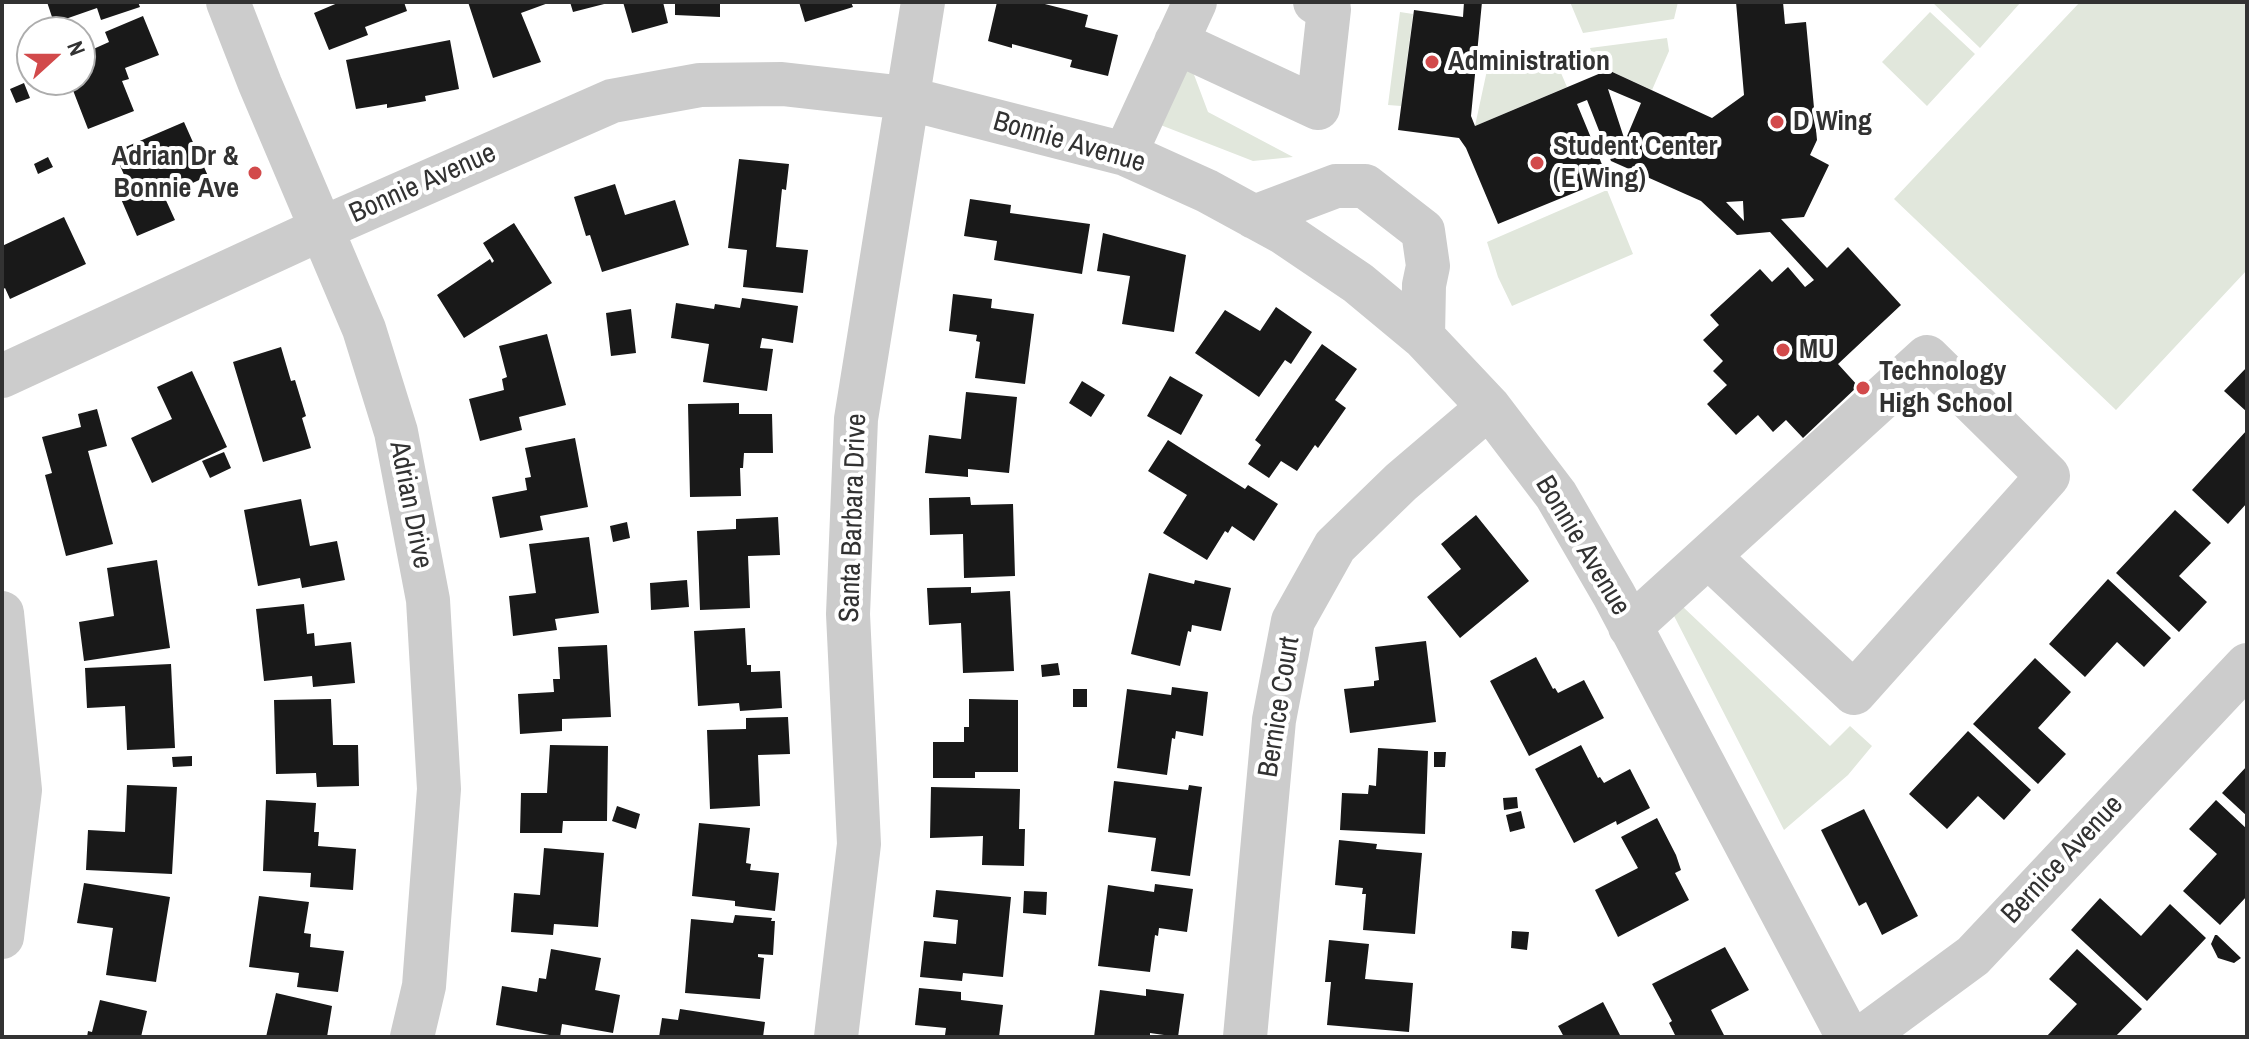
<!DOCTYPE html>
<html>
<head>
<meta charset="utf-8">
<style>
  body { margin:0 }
  #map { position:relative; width:2249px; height:1039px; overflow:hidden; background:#fff; font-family:"Archivo Narrow",sans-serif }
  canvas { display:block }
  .frame { position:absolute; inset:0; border:4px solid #323232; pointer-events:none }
  .north { position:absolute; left:16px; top:16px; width:80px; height:80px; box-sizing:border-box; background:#fff; border:2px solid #adadad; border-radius:50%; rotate:69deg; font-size:22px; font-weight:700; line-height:32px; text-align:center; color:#323232 }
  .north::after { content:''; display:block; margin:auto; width:28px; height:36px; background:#d24a4b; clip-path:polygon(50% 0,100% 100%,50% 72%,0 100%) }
</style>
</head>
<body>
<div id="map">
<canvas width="2249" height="1039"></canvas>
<div class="frame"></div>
<div class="north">N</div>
</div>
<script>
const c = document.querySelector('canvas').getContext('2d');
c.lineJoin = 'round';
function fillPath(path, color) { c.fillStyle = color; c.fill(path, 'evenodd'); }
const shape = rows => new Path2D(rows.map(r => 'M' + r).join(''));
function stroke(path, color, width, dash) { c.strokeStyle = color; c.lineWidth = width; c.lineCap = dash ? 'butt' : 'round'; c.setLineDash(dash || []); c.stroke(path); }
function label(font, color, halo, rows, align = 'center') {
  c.font = font + ' "Archivo Narrow",sans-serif'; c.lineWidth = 8; c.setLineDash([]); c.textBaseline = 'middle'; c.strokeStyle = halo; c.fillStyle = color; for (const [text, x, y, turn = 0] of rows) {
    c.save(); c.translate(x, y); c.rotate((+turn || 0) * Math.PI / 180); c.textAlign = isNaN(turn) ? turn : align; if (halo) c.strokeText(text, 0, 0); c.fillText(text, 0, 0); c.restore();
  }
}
fillPath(shape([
  [1570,2,1678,2,1674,19,1583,33],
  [1932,2,2021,2,1980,48],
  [2080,2,2247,2,2247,270,2116,410,1894,199],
  [1400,12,1413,14,1401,106,1388,105],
  [1930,12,1975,54,1927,106,1882,62],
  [1667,38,1669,51,1652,90,1608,70,1600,74,1590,48],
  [1552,52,1567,87,1475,126,1489,61],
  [1184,69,1193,72,1208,112,1293,157,1253,161,1158,124],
  [1607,190,1633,254,1512,306,1498,277,1487,242],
  [1682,606,1830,746,1850,726,1872,746,1848,775,1784,830,1673,614]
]), '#e1e7dc');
fillPath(shape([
  [47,2,138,2,140,7,101,20,97,8,54,23],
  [340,2,404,2,407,11,365,27,368,35,329,50,314,13],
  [468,2,551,2,521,13,541,62,493,78],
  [570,2,607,2,608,3,573,12],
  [623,2,663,2,668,23,632,33],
  [675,2,720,2,720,17,675,15],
  [799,2,851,2,853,7,805,22],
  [997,2,1037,2,1088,15,1085,27,1118,35,1108,76,1070,67,1072,60,1012,44,1012,48,988,41],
  [1464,2,1482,2,1471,116,1475,126,1608,70,1712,118,1744,95,1736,2,1783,2,1785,24,1806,22,1817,140,1810,155,1829,165,1804,217,1781,219,1827,268,1848,247,1901,305,1838,364,1858,386,1803,438,1786,420,1773,432,1758,415,1736,435,1707,404,1727,385,1713,371,1723,361,1703,340,1719,325,1710,315,1760,269,1772,282,1788,267,1805,287,1814,280,1770,232,1737,235,1701,201,1611,161,1587,100,1577,104,1608,179,1498,224,1466,148,1459,138,1398,130,1414,10,1463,17],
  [1608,89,1641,103,1625,141],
  [1743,201,1744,221,1726,202],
  [143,16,159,55,125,68,129,79,122,81,134,111,88,129,69,80,80,80,80,55,109,42,105,32],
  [450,40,459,89,425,96,426,101,387,108,387,104,356,109,346,60],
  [24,83,30,98,16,103,10,89],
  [184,122,208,176,164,196,175,220,137,236,121,199,132,193,114,152],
  [48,157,53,167,38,174,34,164],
  [739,159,789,164,786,190,782,189,776,247,808,250,803,293,743,287,747,250,728,248],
  [615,184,625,215,675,200,689,245,602,272,590,235,586,236,574,197],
  [970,199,1011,205,1010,213,1090,224,1082,274,994,260,997,241,964,236],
  [64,217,86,264,10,299,5,288,2,290,2,246],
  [514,223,552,283,464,338,437,295,490,259,492,263,494,261,483,243],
  [1103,233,1186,255,1174,332,1122,324,1130,276,1097,271],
  [953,294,992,299,991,308,1034,314,1025,384,975,378,980,342,976,341,977,335,949,331],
  [742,298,798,306,793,343,762,338,760,348,773,349,767,391,703,382,709,344,671,338,676,303,714,309,715,304,740,308],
  [1276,307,1312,332,1291,364,1285,360,1259,397,1195,353,1225,310,1260,331],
  [631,309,636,353,611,356,606,313],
  [547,334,566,405,519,417,522,430,480,441,469,399,504,390,502,379,507,377,499,346],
  [1322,344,1357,369,1335,400,1346,408,1318,448,1315,445,1297,471,1281,461,1269,478,1248,464,1261,445,1255,440],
  [281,347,291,381,295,380,306,416,302,418,311,448,263,462,233,362],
  [2247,367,2247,412,2224,391],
  [192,371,227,447,152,483,131,438,172,419,157,387],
  [1170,376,1203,395,1181,435,1147,416],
  [1082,381,1105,395,1091,417,1069,403],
  [966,392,1017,397,1009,473,968,469,968,477,925,473,929,435,961,439],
  [739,403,739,414,772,414,773,453,744,453,743,468,740,468,741,496,690,497,688,404],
  [97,409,107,446,88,451,113,544,66,556,45,475,52,473,42,437,81,427,78,414],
  [2247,430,2247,503,2228,524,2192,490],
  [575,438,588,507,540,516,543,530,500,538,492,497,527,490,525,478,531,477,525,448],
  [1168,440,1245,489,1248,485,1278,504,1254,541,1232,526,1228,533,1225,531,1207,560,1163,533,1187,495,1148,471],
  [224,452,231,468,210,478,202,461],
  [970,497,971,505,1013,504,1015,576,964,578,963,534,930,535,929,498],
  [301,499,310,546,337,541,345,580,302,588,300,578,258,586,244,510],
  [2175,510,2211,543,2179,576,2207,602,2179,632,2116,573],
  [1476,515,1529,581,1460,638,1427,597,1461,569,1441,544],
  [778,517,780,555,748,556,750,608,700,610,697,531,736,529,736,519],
  [627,522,630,538,613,542,610,526],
  [589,537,599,613,555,619,557,630,513,636,509,596,536,593,529,544],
  [157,560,170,648,84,661,79,622,114,616,107,568],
  [1149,573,1194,584,1195,580,1231,588,1221,631,1192,625,1191,632,1188,631,1180,666,1131,654],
  [2108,579,2171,638,2144,667,2117,642,2085,677,2049,644],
  [687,580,689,607,651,610,650,583],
  [971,587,971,593,1010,591,1014,671,963,673,961,623,929,625,927,588],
  [304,604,307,634,314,633,315,646,351,642,355,683,313,687,312,676,264,681,256,609],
  [745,628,747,665,751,665,751,672,780,671,782,708,740,711,739,703,698,706,694,631],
  [1426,641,1436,722,1350,733,1344,689,1374,686,1374,681,1379,680,1375,647],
  [607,645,611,717,562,719,562,731,520,734,518,694,554,692,553,679,560,679,558,647],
  [1536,657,1553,689,1555,688,1558,693,1584,680,1604,718,1529,756,1490,681],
  [2035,658,2071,692,2038,728,2066,754,2038,784,1973,724],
  [1058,663,1060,675,1042,677,1041,665],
  [171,664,175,748,127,750,125,706,87,708,85,668],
  [1172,687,1208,692,1203,736,1176,731,1175,739,1172,738,1167,775,1117,768,1127,689,1171,695],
  [1073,689,1087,689,1087,707,1073,707],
  [331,699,333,745,358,745,359,786,317,787,316,773,276,774,274,700],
  [969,699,1018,700,1018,772,975,772,975,778,933,778,933,742,964,742,964,727,969,727],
  [788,717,790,754,758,755,760,806,710,809,707,730,746,729,746,718],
  [1968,731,2031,790,2004,820,1978,796,1947,829,1909,794],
  [550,745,608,746,607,821,563,821,562,833,520,833,521,793,547,793],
  [1581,745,1598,778,1600,777,1604,783,1630,769,1650,808,1617,825,1616,821,1574,843,1535,769],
  [1378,748,1428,751,1425,834,1340,830,1342,793,1368,794,1369,785,1376,786],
  [1434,752,1446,752,1445,767,1434,767],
  [192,756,192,766,173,767,172,757],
  [2247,766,2247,816,2222,793],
  [1114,781,1188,790,1189,785,1202,787,1190,876,1151,871,1156,838,1108,832],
  [127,785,177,787,172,874,86,870,88,830,125,832],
  [931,787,1020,789,1019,829,1025,829,1024,866,982,865,983,836,930,838],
  [1517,797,1518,808,1504,810,1503,798],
  [266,800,316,803,314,832,319,832,318,846,356,849,353,890,310,887,311,873,263,871],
  [2216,800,2247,829,2247,896,2220,925,2183,891,2217,854,2189,829],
  [617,806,640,814,636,829,612,821],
  [1864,809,1918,916,1882,935,1866,902,1859,906,1821,830],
  [1521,811,1525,828,1510,832,1506,815],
  [1657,818,1676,855,1681,870,1675,873,1689,900,1618,937,1595,890,1638,868,1621,837],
  [699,823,750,828,746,863,751,864,750,870,779,873,775,911,735,906,735,901,692,896],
  [1339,840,1377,844,1376,849,1422,853,1415,934,1363,930,1366,894,1362,894,1363,888,1335,885],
  [544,848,604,853,598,927,554,924,553,935,511,932,514,893,540,895],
  [84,883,170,897,156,982,106,975,113,928,77,923],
  [1155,884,1193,889,1187,932,1159,928,1158,936,1155,935,1150,972,1098,966,1108,885,1154,892],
  [936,890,1011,897,1003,977,963,973,962,981,920,977,924,941,956,944,958,920,933,917],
  [1024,891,1047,892,1046,915,1023,913],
  [259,896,309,902,304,933,311,934,310,947,344,951,338,992,297,987,299,973,249,967],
  [2100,898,2141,936,2170,904,2206,938,2147,1001,2071,930],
  [735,915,772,918,771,921,775,921,773,955,758,954,758,957,764,958,760,999,685,993,691,919,733,923],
  [1512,931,1529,932,1527,950,1511,948],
  [2215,935,2217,935,2241,958,2234,963,2218,958,2211,944],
  [1329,940,1369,944,1365,979,1413,983,1409,1032,1327,1025,1331,982,1325,982],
  [1725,947,1749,990,1711,1010,1725,1037,1676,1037,1669,1023,1672,1021,1652,984],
  [551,949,601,958,595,990,620,995,613,1033,562,1024,560,1037,496,1025,502,986,537,992,539,978,546,979],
  [2077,949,2142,1009,2115,1037,2046,1037,2077,1004,2049,979],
  [919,988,961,992,961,1000,1003,1005,999,1037,948,1037,945,1035,946,1028,915,1025],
  [1146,989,1184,994,1178,1037,1150,1033,1150,1037,1094,1037,1100,990,1146,996],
  [276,993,332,1006,327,1037,266,1037],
  [100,1000,147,1011,141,1037,87,1037,88,1031,92,1032],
  [1603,1002,1621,1037,1564,1037,1558,1026],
  [680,1009,765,1022,763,1037,659,1037,662,1018,678,1020]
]), '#191919');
stroke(shape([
  [228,2,260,84,364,329,396,432,428,600,439,789,424,986,412,1037],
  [1176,42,1318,108,1329,9,1315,2],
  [1125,154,1195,2],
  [1254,217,1336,186,1365,186,1423,231,1428,266,1424,285,1423,337],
  [2,376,323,228,612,101,700,85,782,84,906,98,1125,154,1207,191,1284,233,1358,283,1423,337,1489,407,1556,495,1614,595,1848,1037],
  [2,613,20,790,2,937],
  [1630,627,1927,357,2048,476,1854,693,1709,557],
  [836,1037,859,844,848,614,856,419,923,2],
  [1245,1037,1274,720,1293,621,1335,546,1401,482,1489,407],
  [1863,1037,1973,956,2247,665]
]), '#ccc', 44);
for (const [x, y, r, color] of [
  [1432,62,8,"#d24a4b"],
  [1777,122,8,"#d24a4b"],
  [1537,163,8,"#d24a4b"],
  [255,173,8,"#d24a4b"],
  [1783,350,8,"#d24a4b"],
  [1863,388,8,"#d24a4b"]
]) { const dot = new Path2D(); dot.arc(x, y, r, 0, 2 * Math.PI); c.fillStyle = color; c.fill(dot); stroke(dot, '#fff', 3); }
label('bold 28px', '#323232', '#fff', [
  ["Administration",1448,62],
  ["D Wing",1793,122],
  ["Student Center",1553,147],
  ["(E Wing)",1553,179],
  ["Adrian Dr &",239,157,"right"],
  ["Bonnie Ave",239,189,"right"],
  ["MU",1799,350],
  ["Technology",1879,372],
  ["High School",1879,404]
], 'left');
label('28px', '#323232', '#fff', [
  ["Bonnie Avenue",1069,143,16],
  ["Bonnie Avenue",423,184,-24],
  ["Adrian Drive",410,505,79],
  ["Santa Barbara Drive",854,518,-88],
  ["Bonnie Avenue",1582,546,59],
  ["Bernice Court",1280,707,-81],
  ["Bernice Avenue",2063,860,-47]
]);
</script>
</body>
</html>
